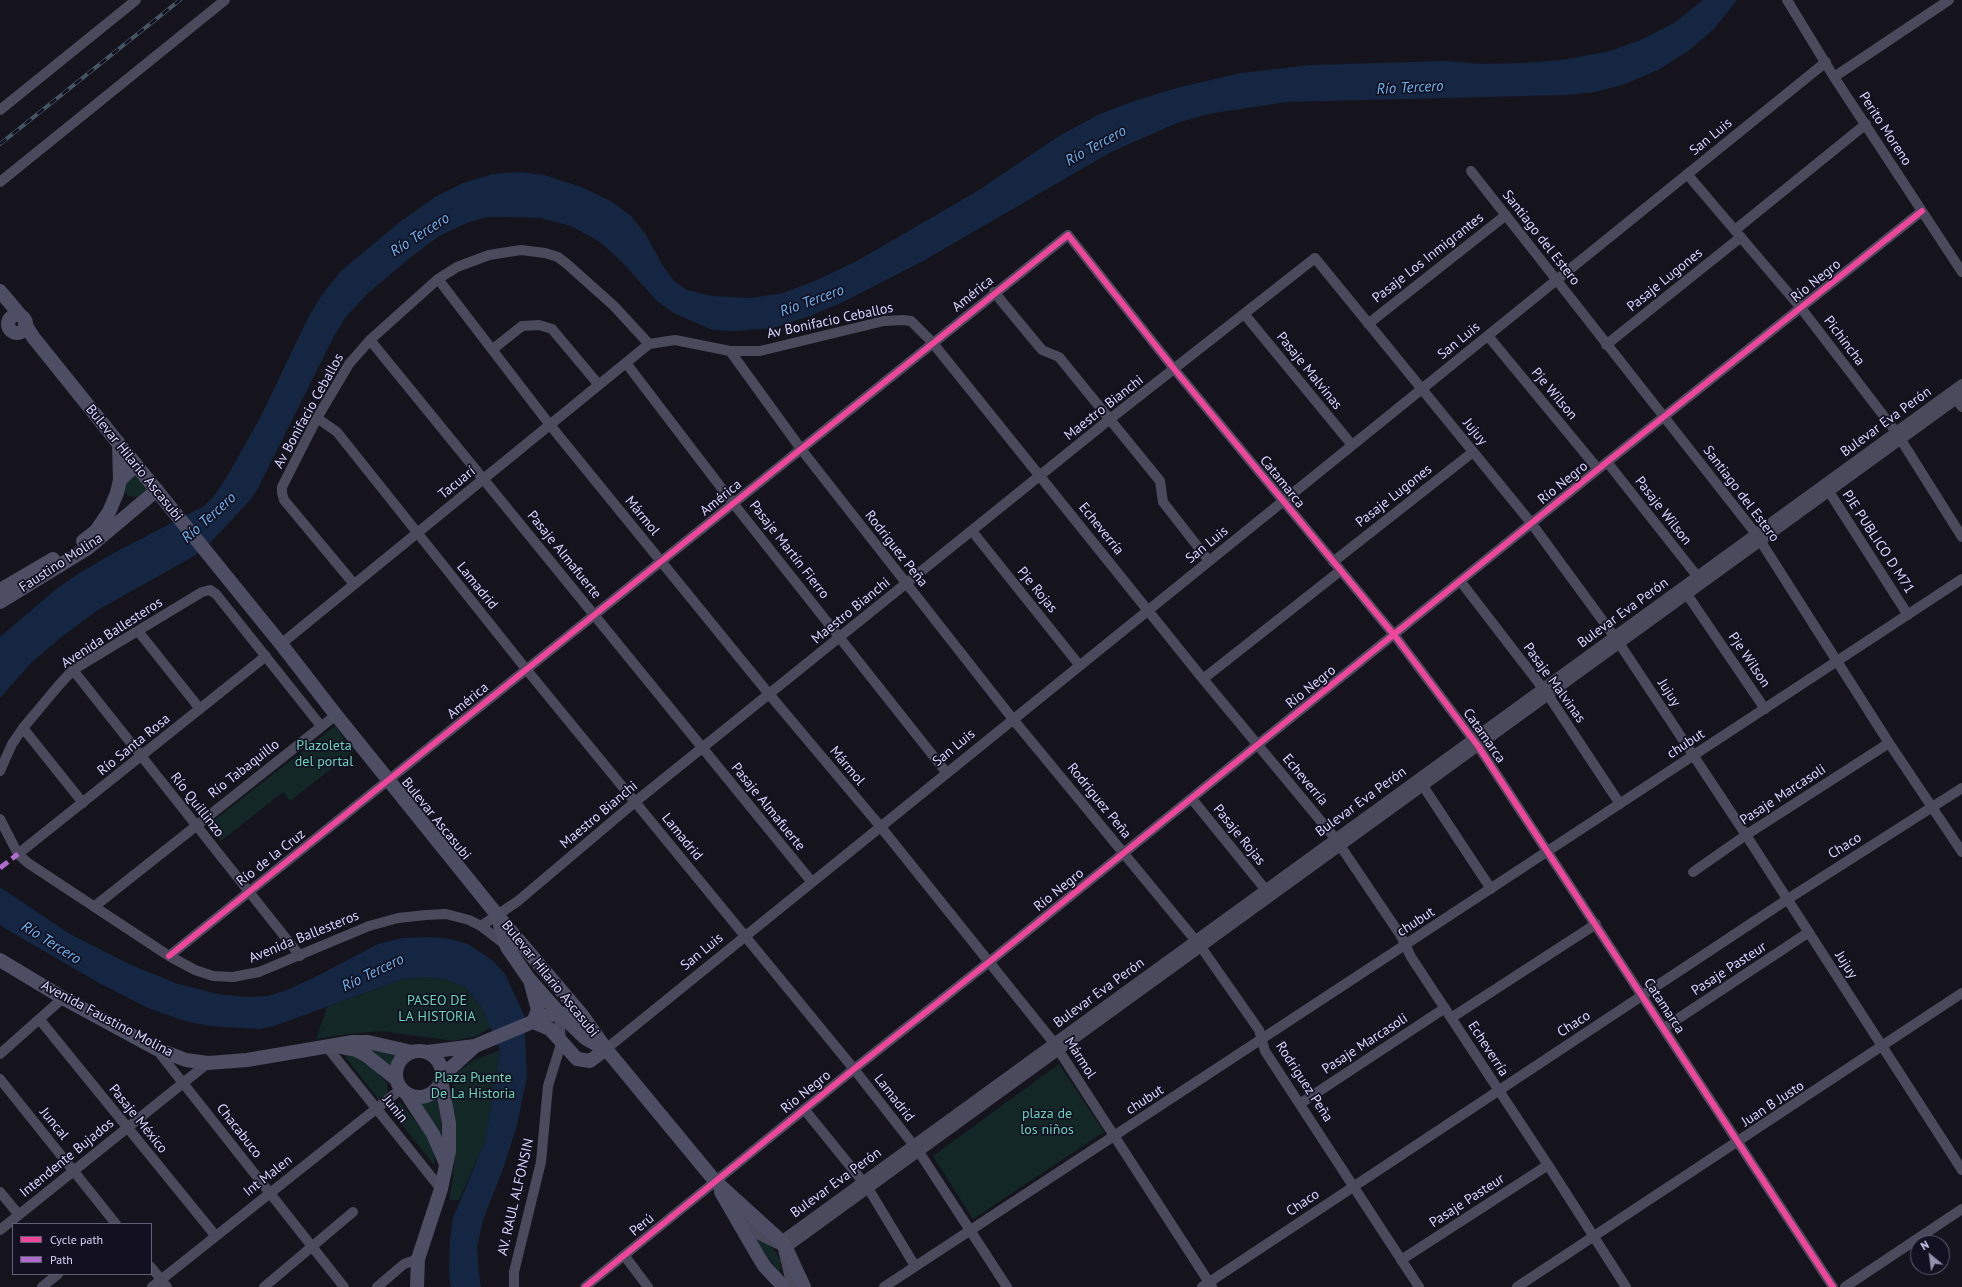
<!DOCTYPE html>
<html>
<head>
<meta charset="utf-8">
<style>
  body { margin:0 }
  #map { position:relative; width:1962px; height:1287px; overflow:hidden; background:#15141d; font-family:"PT Sans",sans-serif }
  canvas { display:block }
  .legend { position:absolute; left:12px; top:1223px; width:140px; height:52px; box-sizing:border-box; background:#121021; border:1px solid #615e78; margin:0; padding:5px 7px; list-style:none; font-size:12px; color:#d8d4fa }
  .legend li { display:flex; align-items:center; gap:8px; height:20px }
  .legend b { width:20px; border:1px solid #615e78 }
  .north { position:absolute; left:1910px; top:1235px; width:40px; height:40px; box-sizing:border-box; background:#121021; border:1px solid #615e78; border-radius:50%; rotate:331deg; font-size:11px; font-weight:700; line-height:16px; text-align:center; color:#d8d4fa }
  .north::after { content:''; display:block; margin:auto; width:14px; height:18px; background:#9491ad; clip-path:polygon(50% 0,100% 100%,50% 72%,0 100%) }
</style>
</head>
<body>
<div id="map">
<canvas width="1962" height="1287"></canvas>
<ul class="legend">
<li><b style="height:5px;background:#ed469a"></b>Cycle path</li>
<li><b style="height:5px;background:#b06ccc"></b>Path</li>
</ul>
<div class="north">N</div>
</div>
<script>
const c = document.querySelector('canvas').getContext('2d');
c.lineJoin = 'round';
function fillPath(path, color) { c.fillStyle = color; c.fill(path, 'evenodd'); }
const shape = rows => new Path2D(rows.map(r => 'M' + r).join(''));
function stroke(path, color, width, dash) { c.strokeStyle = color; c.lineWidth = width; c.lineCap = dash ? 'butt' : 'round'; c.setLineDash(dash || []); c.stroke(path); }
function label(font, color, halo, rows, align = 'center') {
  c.font = font + ' "PT Sans",sans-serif'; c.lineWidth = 3.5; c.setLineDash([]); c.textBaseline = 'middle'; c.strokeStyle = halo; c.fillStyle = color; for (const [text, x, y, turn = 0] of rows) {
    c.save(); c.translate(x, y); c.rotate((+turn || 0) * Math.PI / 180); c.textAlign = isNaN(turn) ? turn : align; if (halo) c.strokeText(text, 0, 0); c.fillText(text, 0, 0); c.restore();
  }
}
fillPath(shape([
  [134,473,146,489,145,493,137,497,128,496,123,490,123,483],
  [335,726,354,751,290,801,283,792,221,841,208,825],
  [421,977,445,979,465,987,482,1008,491,1027,477,1036,453,1041,382,1031,348,1034,316,1039,327,1007,403,979],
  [365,1048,400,1054,392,1069],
  [500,1050,490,1112,484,1144,459,1200,449,1200,453,1177,456,1137,452,1102,452,1076,474,1060],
  [343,1054,354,1055,370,1065,387,1083,388,1093,379,1100],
  [1059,1064,1104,1132,973,1219,933,1156],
  [440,1094,441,1116,442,1140,439,1129,419,1105],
  [400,1102,428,1137,434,1154,435,1166,391,1111],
  [755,1240,768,1243,775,1251,780,1260,780,1273]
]), '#132727');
fillPath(shape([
  [1703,0,1737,0,1714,29,1688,51,1658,70,1625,84,1595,92,1565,95,1286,102,1208,114,1177,123,1111,152,923,261,843,302,810,316,773,328,736,331,712,330,674,313,657,301,622,262,600,242,571,226,540,218,511,217,487,217,467,223,439,236,411,257,367,294,345,318,333,338,257,490,250,500,211,542,194,556,98,610,60,638,31,663,0,698,0,637,55,590,78,574,110,555,204,506,214,496,228,475,260,418,309,316,322,295,341,271,401,221,435,197,463,183,493,174,519,172,544,175,581,187,611,201,631,216,646,235,663,266,674,281,687,290,712,296,750,298,783,293,817,280,857,261,979,190,1059,136,1098,115,1134,101,1180,87,1241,73,1311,65,1446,61,1481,64,1523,63,1563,60,1610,51,1643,39,1674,23],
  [0,887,70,934,131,965,178,984,217,994,246,997,267,996,287,990,321,974,378,944,402,938,431,937,451,939,468,944,492,960,505,974,524,1015,527,1077,517,1125,503,1169,483,1220,477,1248,479,1275,481,1287,451,1287,449,1275,450,1239,453,1218,484,1144,490,1112,500,1050,482,1008,465,987,445,979,421,977,403,979,274,1026,259,1029,209,1026,182,1020,148,1008,101,984,6,929,0,925]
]), '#152642');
stroke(shape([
  [1787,0,1834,77,1962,272],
  [1834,77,1949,0],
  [0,110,136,0],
  [1471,171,1756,534,1889,743,1962,852],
  [1687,174,1801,308,1896,432,1962,537],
  [0,182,225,0],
  [1735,230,1866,124],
  [438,279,550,425,769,694,880,826,1054,1043,1212,1287],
  [994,292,1042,350,1059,357,1160,481,1163,502,1209,561],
  [1245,315,1352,445],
  [1368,324,1506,215],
  [1488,336,1598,469],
  [370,340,811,881],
  [649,344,675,340,730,351,760,351,884,321,903,320,911,321,932,342,1203,679,1335,838,1401,936,1411,957,1548,1165,1626,1287],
  [1606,345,1741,237],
  [493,349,522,326,539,325,552,329,599,385],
  [730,351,801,449,1012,718,1201,947,1259,1030,1265,1051,1419,1287],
  [626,363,733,503,946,772],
  [1956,399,1962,407],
  [317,418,337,432,526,669,854,1069,919,1152,1007,1287],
  [1607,462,1697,576],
  [1826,487,1908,615],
  [972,531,1080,666],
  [1333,562,1473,452],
  [1461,582,1548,695,1620,804],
  [354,584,284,500,282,493,282,487,317,418,349,364,370,340,438,279,457,267,489,255,521,250,545,253,558,257,567,264,614,306,649,344],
  [1684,590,1765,709],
  [138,631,200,709],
  [281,644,649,344],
  [73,670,300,956],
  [1203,679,1340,571],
  [23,728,83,803],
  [0,771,12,744,23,728,59,685,73,670,202,592,210,590,216,594,321,726],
  [1423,786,1491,889],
  [1192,799,1265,889],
  [0,819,18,854,28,863,169,956,195,970,213,976,233,977,259,972,369,926,398,918,426,915,446,914,469,920,481,926,507,946],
  [18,854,266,656],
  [1693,872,1746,835,1889,743],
  [95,906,336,715],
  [481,926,518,901,635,802,1110,419,1315,258,1532,524,1619,643,1746,835,1962,1170],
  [169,956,1068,235,1175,370,1395,636,1478,746,1833,1287],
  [1451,1018,1596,924],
  [40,1020,215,1235],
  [1664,1028,1809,932],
  [327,1047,441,1189],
  [606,1049,1826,62],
  [157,1050,344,1287],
  [0,1054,63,998],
  [0,1079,116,1224],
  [1301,1103,1445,1008],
  [804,1109,868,1188,915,1266],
  [0,1192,19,1215],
  [739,1219,759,1235,786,1248,1962,395],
  [0,1230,208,1063],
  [624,1255,648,1287],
  [1401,1260,1548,1165],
  [151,1267,167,1287],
  [42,1287,58,1274],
  [152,1287,401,1089],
  [264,1287,353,1212],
  [377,1287,404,1264,418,1259],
  [514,1287,514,1272,541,1162,548,1086,561,1044,559,1013],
  [585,1287,854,1069,989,962,1607,462,1922,211],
  [792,1287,781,1241,1962,384],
  [884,1287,1962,579],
  [1202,1287,1788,899,1962,788],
  [1517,1287,1962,993],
  [1845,1287,1962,1209]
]), '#4b4a5d', 10);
stroke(shape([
  [0,291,21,316],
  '8 324a9 9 0 1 1 18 0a9 9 0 1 1-18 0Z',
  [25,324,33,337,119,444,281,644,336,715,498,916,582,1015,606,1049,715,1181,781,1241,786,1248,804,1287],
  [119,444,120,480],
  [83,541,96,531,109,512,117,493,120,480,136,465],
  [0,590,53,559],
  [0,602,88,548,157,490],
  [498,917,502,933,507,947,529,979,559,1013,585,1038,605,1049],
  [0,960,63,998,157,1049,186,1060,208,1063,247,1060,353,1042,368,1042,412,1052],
  [531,984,538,1010,533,1022],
  [533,1022,550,1029,577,1059,590,1061,606,1049],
  [341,1047,356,1050,366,1055,396,1079],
  '396 1074a23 23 0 1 1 46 0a23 23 0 1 1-46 0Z',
  [427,1052,475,1046,549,1015,570,1013,582,1023],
  [442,1076,475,1046],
  [406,1093,433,1134,446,1164],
  [721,1192,758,1256,765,1267,784,1287],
  [417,1287,418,1259,441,1189,449,1151,449,1123,441,1080]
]), '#4d4d63', 14);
const rail = shape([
  [0,144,180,0]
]);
stroke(rail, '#445664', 4);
stroke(rail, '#121021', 2.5, [8]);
stroke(shape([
  [0,868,18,854]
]), '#b06ccc', 5, [10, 5]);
stroke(shape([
  [169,956,1068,235,1175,370,1395,636,1478,746,1833,1287],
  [585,1287,854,1069,989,962,1607,462,1922,211]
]), '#ed469a', 6);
label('14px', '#d8d4fa', '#121021', [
  ["Perito Moreno",1885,129,57],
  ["San Luis",1711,137,-39],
  ["Santiago del Estero",1541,238,52],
  ["Pasaje Los Inmigrantes",1428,258,-38],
  ["Pasaje Lugones",1665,280,-39],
  ["Río Negro",1816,281,-39],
  ["América",973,294,-39],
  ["Av Bonifacio Ceballos",830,321,-12],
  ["San Luis",1459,341,-39],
  ["Pichincha",1844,341,53],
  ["Pasaje Malvinas",1309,371,51],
  ["Pje Wilson",1554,394,50],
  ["Maestro Bianchi",1104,408,-38],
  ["Av Bonifacio Ceballos",309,411,-61],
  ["Bulevar Eva Perón",1886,422,-36],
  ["Jujuy",1475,432,51],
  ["Bulevar Hilario Ascasubi",134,463,51],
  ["Catamarca",1282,482,51],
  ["Tacuarí",457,483,-39],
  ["Río Negro",1563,483,-39],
  ["Santiago del Estero",1741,494,53],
  ["Pasaje Lugones",1394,496,-38],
  ["América",721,498,-39],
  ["Pasaje Wilson",1663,511,52],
  ["Mármol",642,516,51],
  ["Echeverría",1101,529,51],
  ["PJE PUBLICO D M71",1878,542,57],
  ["San Luis",1207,545,-39],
  ["Rodriguez Peña",896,549,52],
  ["Pasaje Martín Fierro",789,550,52],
  ["Pasaje Almafuerte",564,555,51],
  ["Faustino Molina",61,563,-33],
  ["Lamadrid",477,586,51],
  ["Pje Rojas",1037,590,51],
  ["Maestro Bianchi",851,611,-39],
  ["Bulevar Eva Perón",1623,613,-36],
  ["Avenida Ballesteros",112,633,-33],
  ["Pje Wilson",1749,660,56],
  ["Pasaje Malvinas",1554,683,54],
  ["Río Negro",1311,687,-39],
  ["Jujuy",1669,693,57],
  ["América",468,701,-39],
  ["Catamarca",1484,736,55],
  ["chubut",1686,744,-33],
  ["Río Santa Rosa",134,745,-39],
  ["San Luis",954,748,-39],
  ["Mármol",847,766,50],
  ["Río Tabaquillo",244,769,-38],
  ["Echeverría",1305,780,50],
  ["Pasaje Marcasoli",1783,795,-33],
  ["Rodriguez Peña",1099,801,51],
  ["Bulevar Eva Perón",1361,802,-36],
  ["Río Quillinzo",197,805,52],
  ["Pasaje Almafuerte",768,807,51],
  ["Maestro Bianchi",599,815,-40],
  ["Bulevar Ascasubi",436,819,51],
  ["Pasaje Rojas",1239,835,51],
  ["Lamadrid",682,837,51],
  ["Chaco",1845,846,-32],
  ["Río de la Cruz",271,858,-38],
  ["Río Negro",1059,890,-39],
  ["chubut",1416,922,-33],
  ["Avenida Ballesteros",304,937,-22],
  ["San Luis",702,952,-39],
  ["Jujuy",1846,965,58],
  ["Pasaje Pasteur",1729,969,-33],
  ["Bulevar Hilario Ascasubi",550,979,51],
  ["Bulevar Eva Perón",1099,993,-36],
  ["Catamarca",1664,1006,57],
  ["Avenida Faustino Molina",107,1019,28],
  ["Chaco",1574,1024,-33],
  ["Pasaje Marcasoli",1365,1044,-33],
  ["Echeverría",1488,1049,57],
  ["Mármol",1080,1058,57],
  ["Rodriguez Peña",1304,1082,57],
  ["Río Negro",806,1092,-39],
  ["Lamadrid",894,1098,52],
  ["chubut",1145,1100,-33],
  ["Juan B Justo",1773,1104,-33],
  ["Junin",395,1109,51],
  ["Pasaje México",138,1119,51],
  ["Juncal",54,1124,51],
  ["Chacabuco",239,1131,52],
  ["Intendente Bujados",67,1158,-39],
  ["Int Malen",268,1176,-38],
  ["Bulevar Eva Perón",836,1183,-36],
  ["AV. RAUL ALFONSIN",516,1197,-77],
  ["Pasaje Pasteur",1467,1201,-33],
  ["Chaco",1303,1203,-34],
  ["Perú",642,1225,-39]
]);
label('14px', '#68d3b6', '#121021', [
  ["Plazoleta",324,746],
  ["del portal",324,762],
  ["PASEO DE",437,1001],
  ["LA HISTORIA",437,1017],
  ["Plaza Puente",473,1078],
  ["De La Historia",473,1094],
  ["plaza de",1047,1114],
  ["los niños",1047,1130]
]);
label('italic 15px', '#6db5f0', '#121021', [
  ["Río Tercero",1410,88,-3],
  ["Río Tercero",1096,146,-29],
  ["Río Tercero",420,235,-33],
  ["Río Tercero",812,301,-20],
  ["Río Tercero",209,518,-42],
  ["Río Tercero",51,943,32],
  ["Río Tercero",373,973,-26]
]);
</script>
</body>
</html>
